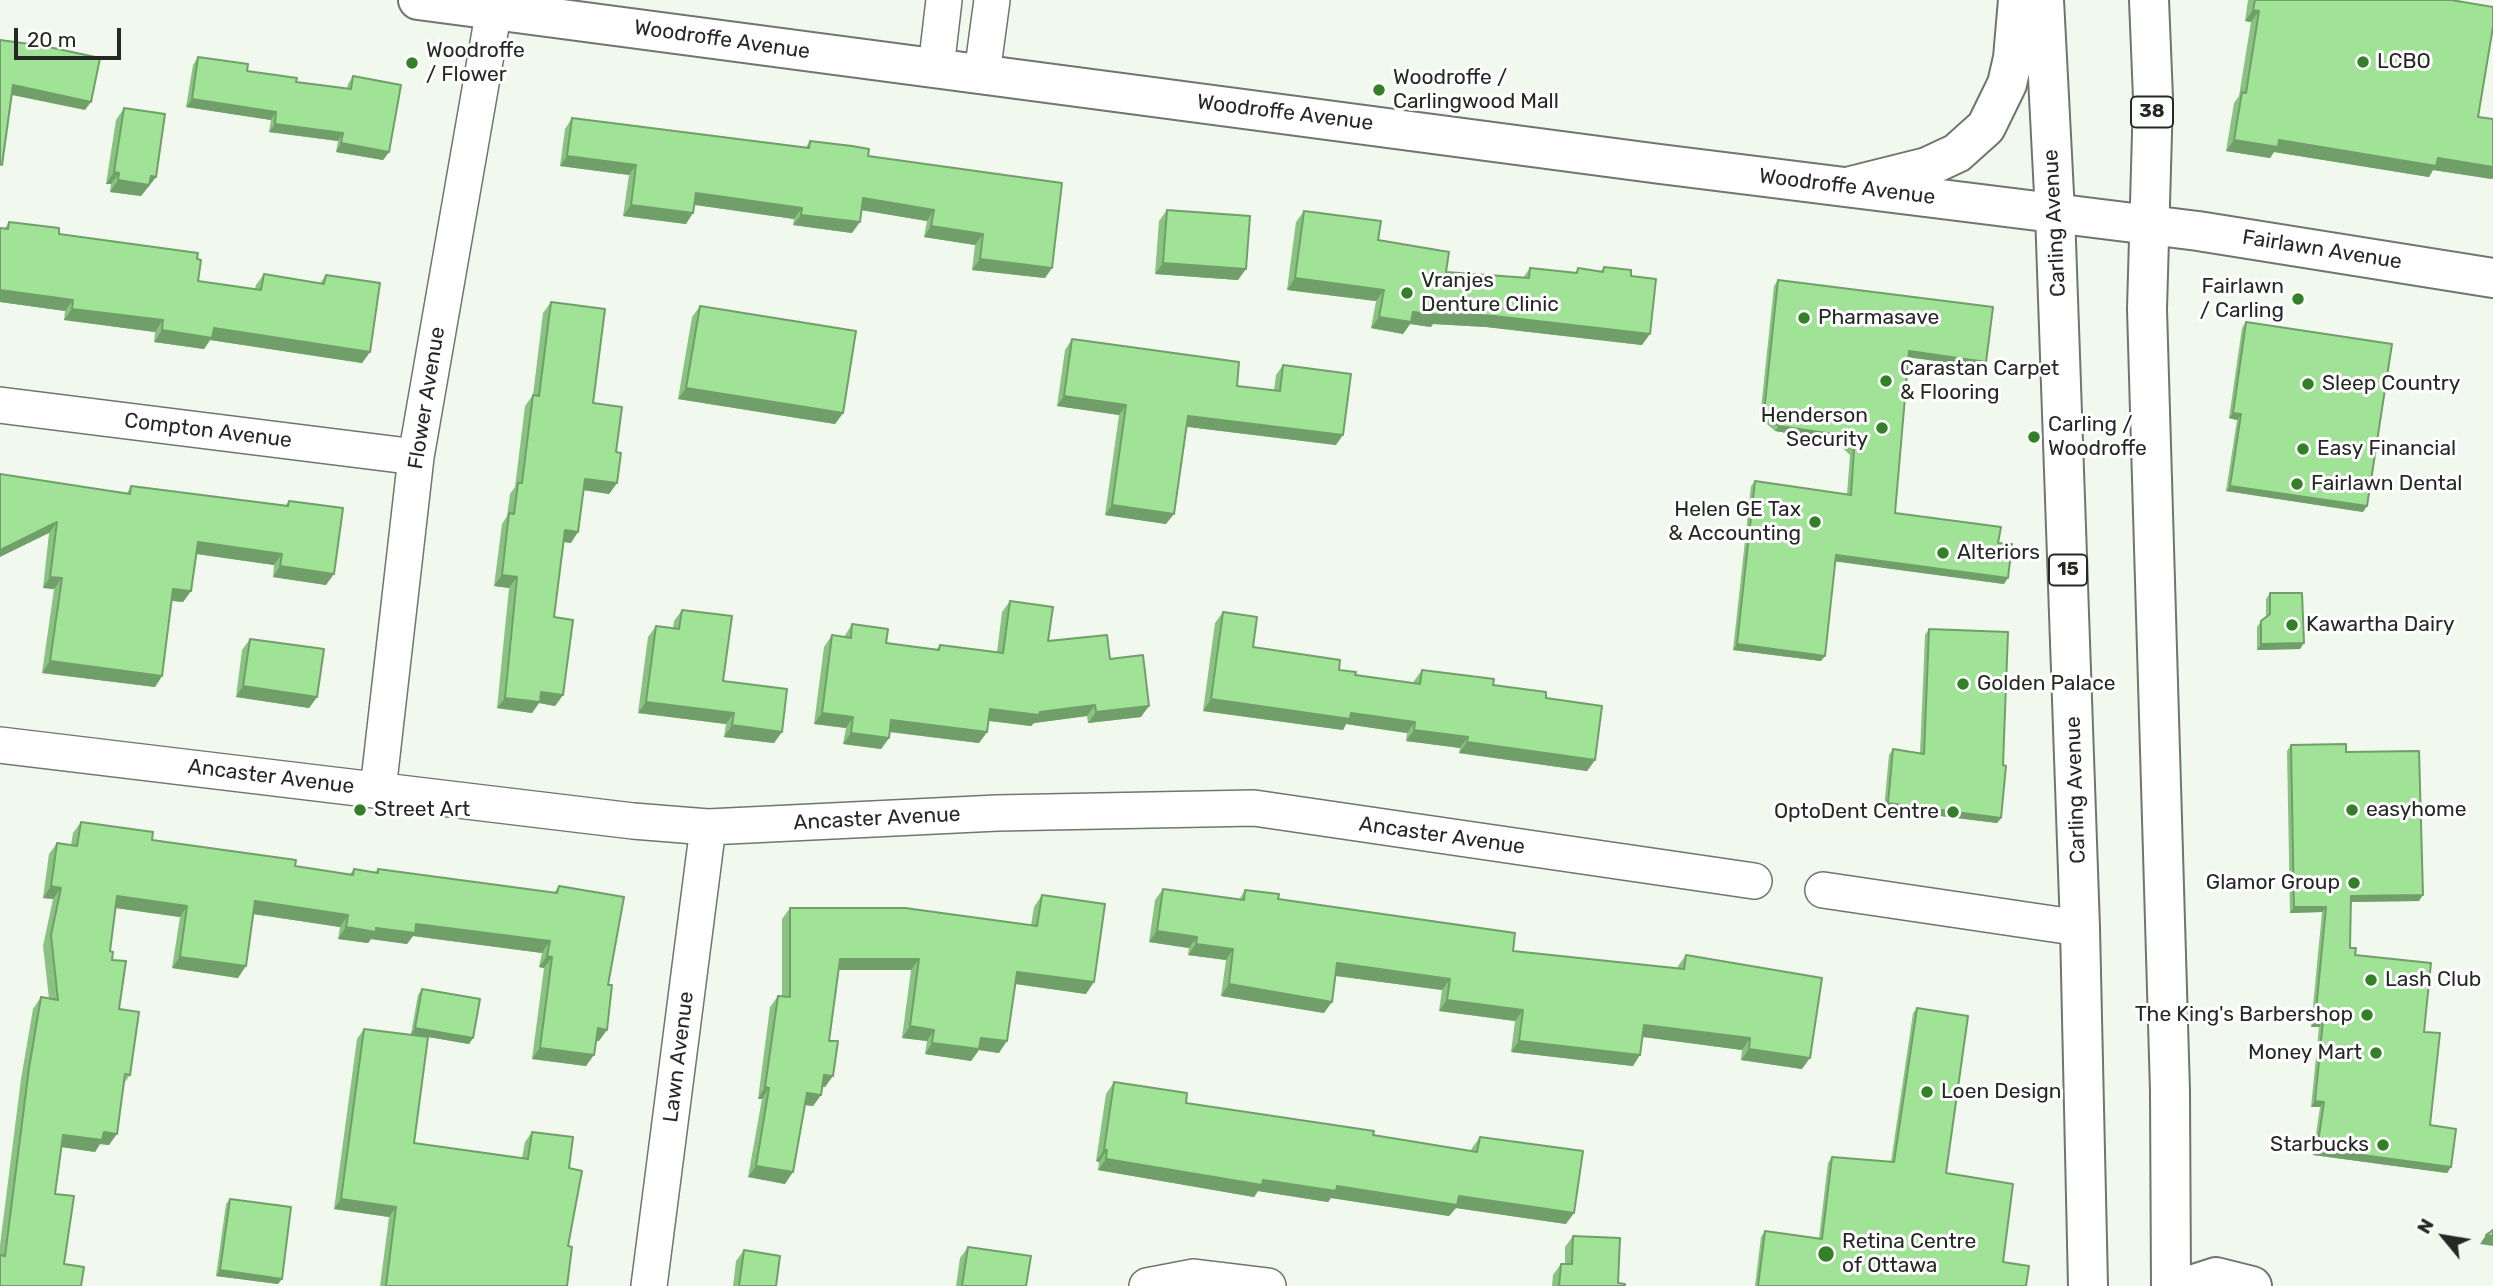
<!DOCTYPE html>
<html>
<head>
<meta charset="utf-8">
<style>
  body { margin:0 }
  #map { position:relative; width:2493px; height:1286px; overflow:hidden; background:#f1f9ef; font-family:Rubik,sans-serif }
  canvas { display:block }
  .north { position:absolute; left:2409px; top:1202px; width:70px; height:70px; -webkit-text-stroke:5px #fff; paint-order:stroke; rotate:300deg; font-size:19px; font-weight:700; line-height:28px; text-align:center; color:#252825 }
  .north::after { content:''; display:block; margin:auto; width:24px; height:32px; background:#252825; clip-path:polygon(50% 0,100% 100%,50% 72%,0 100%) }
  .scale { position:absolute; left:14px; top:28px; width:107px; height:32px; box-sizing:border-box; border:4px solid #252825; border-top:0; padding-left:9px; font-size:21px; line-height:24px; white-space:nowrap; color:#252825; -webkit-text-stroke:5px #fff; paint-order:stroke }
</style>
</head>
<body>
<div id="map">
<canvas width="2493" height="1286"></canvas>
<div class="north">N</div>
<div class="scale">20 m</div>
</div>
<script>
const c = document.querySelector('canvas').getContext('2d');
c.lineJoin = 'round';
const shape = rows => new Path2D(rows.map(r => 'M' + r).join(''));
function stroke(path, color, width, dash) { c.strokeStyle = color; c.lineWidth = width; c.lineCap = dash ? 'butt' : 'round'; c.setLineDash(dash || []); c.stroke(path); }
function fillPath(path, color) { c.fillStyle = color; c.fill(path, 'evenodd'); }
function label(font, color, halo, rows, align = 'center') {
  c.font = font + ' Rubik,sans-serif'; c.lineWidth = 6; c.setLineDash([]); c.textBaseline = 'middle'; c.strokeStyle = halo; c.fillStyle = color; for (const [text, x, y, turn = 0] of rows) {
    c.save(); c.translate(x, y); c.rotate((+turn || 0) * Math.PI / 180); c.textAlign = isNaN(turn) ? turn : align; if (halo) c.strokeText(text, 0, 0); c.fillText(text, 0, 0); c.restore();
  }
}
const street = shape([
  [936,68,944,0],
  [982,74,992,0],
  [0,405,416,457],
  [0,745,633,821,708,827,997,813,1254,808,1754,881],
  [378,790,416,457,494,9],
  [1823,890,2080,928],
  [649,1286,708,827],
  [1147,1286,1194,1277,1268,1286]
]);
const secondary = shape([
  [418,0,1660,164,2198,231,2493,278],
  [2188,1286,2216,1277,2252,1286]
]);
const primary = shape([
  [2044,0,2055,213,2080,928,2088,1286],
  [2149,0,2153,98,2147,309,2170,1091,2171,1286],
  [1851,186,1927,167,1957,153,1986,127,2007,84,2013,58,2018,0]
]);
stroke(street, '#6e766d', 38);
stroke(secondary, '#6e766d', 42);
stroke(primary, '#6e766d', 42);
stroke(street, '#fff', 35);
stroke(secondary, '#fff', 38);
stroke(primary, '#fff', 38);
fillPath(shape([
  [2248,0,2451,0,2478,117,2492,179,2433,170,2429,177,2274,152,2270,158,2226,151,2234,103,2239,96,2251,22,2245,21],
  [198,57,247,71,296,82,347,89,348,84,353,76,389,152,383,160,336,152,338,141,269,132,271,120,186,107,193,65],
  [124,108,156,177,141,196,110,192,111,184,106,184,116,120],
  [572,118,806,147,810,141,868,156,1045,278,972,270,975,245,924,237,927,221,861,210,852,233,793,225,794,219,695,205,686,224,623,216,629,175,560,166,565,129],
  [1167,210,1238,280,1155,274,1159,221],
  [1304,211,1378,240,1446,272,1523,278,1530,268,1575,273,1578,268,1601,271,1604,267,1631,276,1642,345,1486,327,1433,324,1431,327,1410,324,1403,334,1371,328,1376,301,1287,290,1296,222],
  [9,222,59,234,197,259,198,281,255,289,256,285,264,274,320,283,326,275,370,352,362,363,210,340,204,349,154,342,155,332,64,320,65,311,0,302,0,228,5,228],
  [1778,280,1986,362,1982,367,1909,357,1895,513,1998,543,2004,584,1835,561,1821,661,1733,650,1751,486,1755,481,1847,494,1850,455,1835,441,1775,431,1760,418,1774,286],
  [551,302,593,403,616,452,617,483,609,494,583,490,571,543,564,542,554,617,563,695,555,706,539,703,532,713,497,708,509,588,494,586,502,524,507,516,510,494,515,487,525,406,533,395,543,313],
  [700,306,843,413,835,424,678,399,692,317],
  [2246,322,2367,506,2363,512,2226,491,2237,420,2229,418,2242,328],
  [1072,339,1237,386,1274,390,1276,375,1283,365,1336,445,1187,427,1166,524,1105,515,1119,415,1057,406,1065,350],
  [0,474,127,493,131,486,285,506,289,501,326,585,273,577,274,565,196,554,191,591,183,602,172,601,162,676,155,687,42,673,54,589,43,588,49,533],
  [2270,593,2300,649,2257,650,2257,627,2261,621,2266,617,2266,599],
  [1010,601,1048,641,1110,659,1141,717,1088,723,1087,716,1034,723,1031,726,989,721,987,732,979,743,889,732,889,738,881,749,843,744,846,728,814,724,824,647,832,635,844,637,852,624,886,643,937,649,940,645,997,652,1002,612],
  [682,610,723,681,774,743,724,737,726,724,638,713,648,637,656,626,673,628,674,621],
  [1223,612,1253,647,1339,670,1355,675,1414,683,1414,681,1422,670,1493,685,1546,698,1595,760,1587,771,1459,753,1460,748,1406,741,1407,733,1346,724,1343,730,1203,711,1215,623],
  [1929,629,2001,818,1997,823,1884,809,1889,755,1893,749,1920,753,1925,635],
  [250,639,317,697,309,708,236,697,242,650],
  [2291,745,2346,752,2419,901,2351,902,2350,948,2355,955,2424,1032,2430,1125,2451,1167,2447,1173,2313,1155,2320,1107,2311,1107,2319,1027,2311,1027,2322,912,2290,913,2287,751],
  [81,822,152,840,295,866,350,874,354,869,375,872,378,869,554,893,559,886,599,1041,596,1041,586,1066,532,1059,544,968,539,967,542,953,413,936,407,944,371,939,368,943,338,939,340,927,253,914,238,978,172,968,180,917,115,908,110,951,112,960,119,1009,130,1075,124,1083,109,1145,100,1144,95,1152,61,1147,0,1286,0,1245,21,1079,33,1009,41,997,49,999,43,946,53,899,43,898,49,854,57,843,71,845,73,833],
  [1163,889,1239,900,1245,890,1278,899,1513,951,1678,968,1678,966,1686,955,1802,1069,1741,1060,1742,1050,1643,1037,1633,1066,1511,1052,1515,1021,1439,1011,1442,990,1336,976,1324,1013,1221,996,1226,960,1188,955,1189,948,1149,942,1155,900],
  [1042,895,1086,994,1015,984,999,1053,979,1050,971,1061,925,1054,927,1041,902,1038,911,970,838,970,829,1041,825,1087,822,1087,821,1095,813,1106,804,1105,785,1184,748,1177,762,1099,758,1099,770,1007,778,996,782,996,782,919,790,908,1031,925,1034,907],
  [422,989,473,1038,469,1044,411,1034,418,995],
  [1917,1008,1946,1173,2003,1262,2026,1286,1755,1286,1761,1237,1765,1231,1819,1238,1828,1163,1832,1157,1891,1162,1913,1013],
  [364,1029,414,1143,522,1158,525,1142,532,1132,569,1168,567,1286,380,1286,389,1217,334,1209,357,1039],
  [1114,1082,1186,1103,1471,1151,1472,1148,1480,1137,1566,1224,1456,1208,1449,1216,1331,1198,1328,1202,1258,1191,1254,1197,1098,1170,1099,1162,1096,1161,1106,1094],
  [230,1199,278,1284,216,1276,226,1204],
  [1573,1236,1618,1283,1625,1286,1552,1286,1553,1275,1561,1264,1565,1264,1565,1247],
  [968,1247,1026,1286,956,1286,960,1258],
  [744,1250,776,1286,733,1286,736,1261]
]), '#8ac381');
fillPath(shape([
  [2253,10,2259,11,2251,22,2245,21],
  [13,85,91,102,85,110,7,94],
  [192,99,276,112,271,120,186,107],
  [275,124,343,133,338,141,269,132],
  [2234,140,2279,140,2438,158,2493,167,2493,178,2492,179,2433,170,2429,177,2274,152,2270,158,2226,151],
  [341,143,389,152,383,160,336,152],
  [567,156,636,165,629,175,560,166],
  [114,172,119,173,111,184,106,184],
  [151,176,156,177,141,196,110,192,118,180],
  [696,193,802,208,794,219,689,204],
  [863,198,934,210,927,221,855,209],
  [631,205,693,213,686,224,623,216],
  [801,215,860,222,852,233,793,225],
  [931,226,983,234,975,245,924,237],
  [980,259,1052,268,1045,278,972,270],
  [1163,263,1246,269,1238,280,1155,274],
  [1295,278,1384,290,1376,301,1287,290],
  [0,290,73,300,65,311,0,302],
  [72,309,163,320,155,332,64,320],
  [1413,312,1494,316,1650,334,1642,345,1486,327,1433,324,1431,327,1410,324,1403,334,1371,328,1379,317],
  [214,328,370,352,362,363,210,340,204,349,154,342,162,330],
  [1909,351,1986,362,1982,367,1905,357],
  [686,388,843,413,835,424,678,399],
  [1064,396,1126,405,1119,415,1057,406],
  [2233,413,2241,414,2237,420,2229,418],
  [1188,416,1343,435,1336,445,1181,426],
  [1779,426,1839,435,1835,441,1775,431],
  [585,479,617,483,609,494,577,489],
  [2230,486,2367,506,2363,512,2226,491],
  [1112,505,1174,514,1166,524,1105,515],
  [57,522,49,533,0,557,0,550],
  [565,530,578,532,571,543,558,541],
  [198,542,282,554,274,565,190,553],
  [1836,555,2008,578,2004,584,1832,561],
  [280,566,334,574,326,585,273,577],
  [502,575,517,577,509,588,494,586],
  [50,577,62,578,54,589,43,588],
  [173,589,191,591,183,602,166,600],
  [2304,643,2300,649,2257,650,2261,644],
  [1737,644,1825,656,1821,661,1733,650],
  [50,661,162,676,155,687,42,673],
  [243,686,317,697,309,708,236,697],
  [541,692,563,695,555,706,539,703,532,713,497,708,505,698],
  [1211,699,1351,713,1415,722,1407,733,1346,724,1343,730,1203,711],
  [646,702,734,713,726,724,638,713],
  [1095,705,1087,716,1034,723,1031,726,982,720,990,709,1040,712],
  [1149,706,1141,717,1088,723,1096,712],
  [822,713,853,717,846,728,814,724],
  [891,720,987,732,979,743,883,731],
  [732,725,782,732,774,743,724,737],
  [1414,730,1468,737,1460,748,1406,741],
  [851,733,889,738,881,749,843,744],
  [1467,742,1595,760,1587,771,1459,753],
  [1888,803,2001,818,1997,823,1884,809],
  [51,886,61,888,53,899,43,898],
  [2423,895,2419,901,2347,902,2351,896],
  [117,896,187,906,180,917,109,907],
  [255,901,348,915,340,927,247,913],
  [2294,907,2326,907,2322,912,2290,913],
  [416,924,550,941,542,953,413,936,407,944,371,939,368,943,338,939,346,927,376,928],
  [1157,931,1197,937,1189,948,1149,942],
  [1196,944,1233,949,1226,960,1188,955],
  [547,956,552,957,544,968,539,967],
  [180,957,246,966,238,978,172,968],
  [840,959,919,959,911,970,832,970],
  [1337,963,1450,979,1442,990,1329,975],
  [1017,972,1094,982,1086,994,1009,983],
  [1229,984,1332,1002,1324,1013,1221,996],
  [1447,1000,1523,1010,1515,1021,1439,1011],
  [2315,1021,2323,1021,2319,1027,2311,1027],
  [1644,1025,1750,1038,1742,1050,1636,1036],
  [910,1026,934,1030,927,1041,902,1038],
  [415,1028,473,1038,469,1044,411,1034],
  [598,1028,607,1030,599,1041,590,1040],
  [981,1038,1007,1041,999,1053,979,1050,971,1061,925,1054,932,1043],
  [1519,1041,1640,1055,1633,1066,1511,1052],
  [540,1048,594,1055,586,1066,532,1059],
  [1749,1049,1810,1058,1802,1069,1741,1060],
  [824,1075,833,1076,825,1087,816,1086],
  [765,1087,769,1088,762,1099,758,1099],
  [807,1093,821,1095,813,1106,799,1104],
  [2315,1101,2324,1102,2320,1107,2311,1107],
  [104,1132,117,1134,109,1145,100,1144,95,1152,55,1146,63,1135],
  [2317,1149,2451,1167,2447,1173,2313,1155],
  [1104,1150,1107,1150,1099,1162,1096,1161],
  [1106,1159,1263,1180,1459,1196,1574,1213,1566,1224,1456,1208,1449,1216,1331,1198,1328,1202,1258,1191,1254,1197,1098,1170],
  [756,1166,793,1172,785,1184,748,1177],
  [341,1199,396,1207,389,1217,334,1209],
  [2486,1235,2493,1236,2493,1246,2480,1244],
  [220,1270,282,1279,278,1284,216,1276]
]), '#709f69');
const building = shape([
  [2255,0,2451,0,2493,7,2493,27,2478,117,2493,119,2493,167,2438,158,2436,166,2279,140,2278,147,2234,140,2242,92,2246,93,2259,11,2253,10,2255,0],
  [0,40,44,46,100,58,91,102,13,85,2,165,0,164,0,40],
  [198,57,248,64,247,71,297,78,296,82,351,89,353,76,401,85,389,152,341,143,343,133,275,124,276,112,192,99,198,57],
  [124,108,165,114,156,177,151,176,149,185,118,180,119,173,114,172,124,108],
  [572,118,809,148,810,141,852,146,869,149,868,156,1062,183,1052,268,980,259,983,234,931,226,934,210,863,198,860,222,801,215,802,208,696,193,693,213,631,205,636,165,567,156,572,118],
  [1167,210,1250,216,1246,269,1163,263,1167,210],
  [1304,211,1381,221,1378,240,1449,252,1446,272,1529,278,1530,268,1577,273,1578,268,1603,272,1604,267,1631,270,1631,276,1656,279,1650,334,1494,316,1439,312,1438,315,1413,312,1411,322,1379,317,1384,290,1295,278,1304,211],
  [9,222,59,228,59,234,198,253,197,259,201,260,198,281,261,290,264,274,324,284,326,275,380,283,370,352,214,328,212,338,162,330,163,320,72,309,73,300,0,290,0,228,8,229,9,222],
  [1778,280,1993,307,1986,362,1909,351,1895,513,2001,527,1998,543,2012,544,2008,578,1836,555,1825,656,1737,644,1755,481,1851,495,1854,450,1839,435,1779,426,1764,412,1778,280],
  [551,302,605,309,593,403,622,407,616,452,621,453,617,483,585,479,578,532,565,530,554,617,573,620,563,695,541,692,540,702,505,698,517,577,502,575,509,513,514,514,518,483,522,483,533,395,539,396,551,302],
  [700,306,856,331,843,413,686,388,700,306],
  [2246,322,2392,344,2367,506,2230,486,2241,414,2233,413,2246,322],
  [1072,339,1239,362,1237,386,1280,391,1283,365,1351,374,1343,435,1188,416,1174,514,1112,505,1126,405,1064,396,1072,339],
  [0,474,130,494,131,486,288,506,289,501,343,508,334,574,280,566,282,554,198,542,191,591,173,589,162,676,50,661,62,578,50,577,57,522,0,550,0,474],
  [2270,593,2302,593,2304,643,2261,644,2261,621,2270,614,2270,593],
  [1010,601,1053,607,1048,641,1107,635,1110,659,1143,655,1149,706,1096,712,1095,705,1040,712,1039,715,990,709,987,732,891,720,889,738,851,733,853,717,822,713,832,635,851,638,852,624,888,629,886,643,939,650,940,645,1003,653,1010,601],
  [682,610,732,616,723,681,787,689,782,732,732,725,734,713,646,702,656,626,679,629,682,610],
  [1223,612,1257,617,1253,647,1340,660,1339,670,1356,672,1355,675,1420,684,1422,670,1494,679,1493,685,1546,692,1546,698,1602,706,1595,760,1467,742,1468,737,1414,730,1415,722,1351,713,1350,719,1211,699,1223,612],
  [1929,629,2008,632,2003,765,2006,766,2001,818,1888,803,1893,749,1924,754,1929,629],
  [250,639,324,649,317,697,243,686,250,639],
  [2346,744,2346,752,2419,751,2423,895,2351,896,2350,948,2356,948,2355,955,2431,963,2424,1032,2440,1033,2430,1125,2456,1129,2451,1167,2317,1149,2324,1102,2315,1101,2323,1021,2315,1021,2326,907,2294,907,2291,745,2346,744],
  [81,822,153,832,152,840,296,860,295,866,353,875,354,869,378,873,378,869,557,893,559,886,624,897,608,985,612,985,607,1030,598,1028,594,1055,540,1048,552,957,547,956,550,941,416,924,415,933,376,928,376,932,346,927,348,915,255,901,246,966,180,957,187,906,117,896,110,951,113,952,112,960,126,961,119,1009,139,1012,130,1075,125,1074,117,1134,104,1132,102,1140,63,1135,55,1194,74,1196,64,1264,84,1267,81,1286,0,1286,0,1255,5,1256,29,1068,41,997,58,1000,51,935,61,888,51,886,57,843,77,846,81,822],
  [1163,889,1244,900,1245,890,1279,894,1278,899,1515,933,1513,951,1684,969,1686,955,1822,978,1810,1058,1749,1049,1750,1038,1644,1025,1640,1055,1519,1041,1523,1010,1447,1000,1450,979,1337,963,1332,1002,1229,984,1233,949,1196,944,1197,937,1157,931,1163,889],
  [1042,895,1105,904,1094,982,1017,972,1007,1041,981,1038,979,1049,932,1043,934,1030,910,1026,919,959,840,959,829,1041,838,1041,833,1076,824,1075,821,1095,807,1093,793,1172,756,1166,769,1088,765,1087,778,996,790,997,790,908,905,908,1037,926,1042,895],
  [422,989,480,999,473,1038,415,1028,422,989],
  [1917,1008,1968,1016,1946,1173,2013,1184,2003,1262,2029,1266,2026,1286,1758,1286,1765,1231,1822,1239,1832,1157,1894,1162,1917,1008],
  [364,1029,428,1037,414,1143,528,1159,532,1132,573,1137,569,1168,582,1171,568,1246,572,1247,567,1286,386,1286,396,1207,341,1199,364,1029],
  [1114,1082,1187,1093,1186,1103,1374,1131,1373,1135,1477,1152,1480,1137,1583,1151,1574,1213,1459,1196,1457,1205,1337,1186,1336,1191,1263,1180,1262,1185,1106,1159,1107,1150,1104,1150,1114,1082],
  [230,1199,291,1207,282,1279,220,1270,230,1199],
  [2493,1230,2493,1236,2486,1235,2493,1230],
  [1573,1236,1620,1238,1618,1283,1625,1284,1625,1286,1559,1286,1561,1264,1572,1264,1573,1236],
  [968,1247,1031,1256,1026,1286,962,1286,968,1247],
  [744,1250,780,1256,776,1286,739,1286,744,1250]
]);
fillPath(building, '#a0e396');
stroke(building, '#709f69', 2);
for (const [x, y, r, color] of [
  [2363,62,7,"#338028"],
  [412,63,7,"#338028"],
  [1379,90,7,"#338028"],
  [1407,293,7,"#338028"],
  [2298,299,7,"#338028"],
  [1804,318,7,"#338028"],
  [1886,381,7,"#338028"],
  [2308,384,7,"#338028"],
  [1882,428,7,"#338028"],
  [2034,437,7,"#338028"],
  [2303,449,7,"#338028"],
  [2297,484,7,"#338028"],
  [1815,522,7,"#338028"],
  [1943,553,7,"#338028"],
  [2292,625,7,"#338028"],
  [1963,684,7,"#338028"],
  [360,810,7,"#338028"],
  [2352,810,7,"#338028"],
  [1953,812,7,"#338028"],
  [2354,883,7,"#338028"],
  [2371,980,7,"#338028"],
  [2367,1015,7,"#338028"],
  [2376,1053,7,"#338028"],
  [1927,1092,7,"#338028"],
  [2383,1145,7,"#338028"],
  [1826,1254,9,"#338028"]
]) { const dot = new Path2D(); dot.arc(x, y, r, 0, 2 * Math.PI); c.fillStyle = color; c.fill(dot); stroke(dot, '#fff', 2.5); }
for (const [x, y, w] of [
  [2152,112,42],
  [2068,570,38]
]) { const box = new Path2D(); box.roundRect(x - w / 2, y - 15.5, w, 31, 5); c.fillStyle = '#fff'; c.fill(box); stroke(box, '#252825', 2); }
label('bold 19px', '#252825', null, [
  ["38",2152,112],
  ["15",2068,570]
]);
label('21px', '#252825', '#fff', [
  ["Woodroffe Avenue",722,40,8],
  ["Woodroffe Avenue",1285,113,7],
  ["Woodroffe Avenue",1847,187,7],
  ["Carling Avenue",2055,223,-93],
  ["Fairlawn Avenue",2322,250,9],
  ["Flower Avenue",427,398,-81],
  ["Compton Avenue",208,431,7],
  ["Ancaster Avenue",271,777,7],
  ["Carling Avenue",2076,790,-92],
  ["Ancaster Avenue",877,819,-3],
  ["Ancaster Avenue",1442,836,8],
  ["Lawn Avenue",679,1057,-83]
]);
label('21px', '#252825', '#fff', [
  ["Woodroffe",426,51],
  ["/ Flower",426,75],
  ["LCBO",2377,62],
  ["Woodroffe /",1393,78],
  ["Carlingwood Mall",1393,102],
  ["Vranjes",1421,281],
  ["Denture Clinic",1421,305],
  ["Fairlawn",2284,287,"right"],
  ["/ Carling",2284,311,"right"],
  ["Pharmasave",1818,318],
  ["Carastan Carpet",1900,369],
  ["& Flooring",1900,393],
  ["Sleep Country",2322,384],
  ["Henderson",1868,416,"right"],
  ["Security",1868,440,"right"],
  ["Carling /",2048,425],
  ["Woodroffe",2048,449],
  ["Easy Financial",2317,449],
  ["Fairlawn Dental",2311,484],
  ["Helen GE Tax",1801,510,"right"],
  ["& Accounting",1801,534,"right"],
  ["Alteriors",1957,553],
  ["Kawartha Dairy",2306,625],
  ["Golden Palace",1977,684],
  ["Street Art",374,810],
  ["easyhome",2366,810],
  ["OptoDent Centre",1939,812,"right"],
  ["Glamor Group",2340,883,"right"],
  ["Lash Club",2385,980],
  ["The King's Barbershop",2353,1015,"right"],
  ["Money Mart",2362,1053,"right"],
  ["Loen Design",1941,1092],
  ["Starbucks",2369,1145,"right"],
  ["Retina Centre",1842,1242],
  ["of Ottawa",1842,1266]
], 'left');
</script>
</body>
</html>
